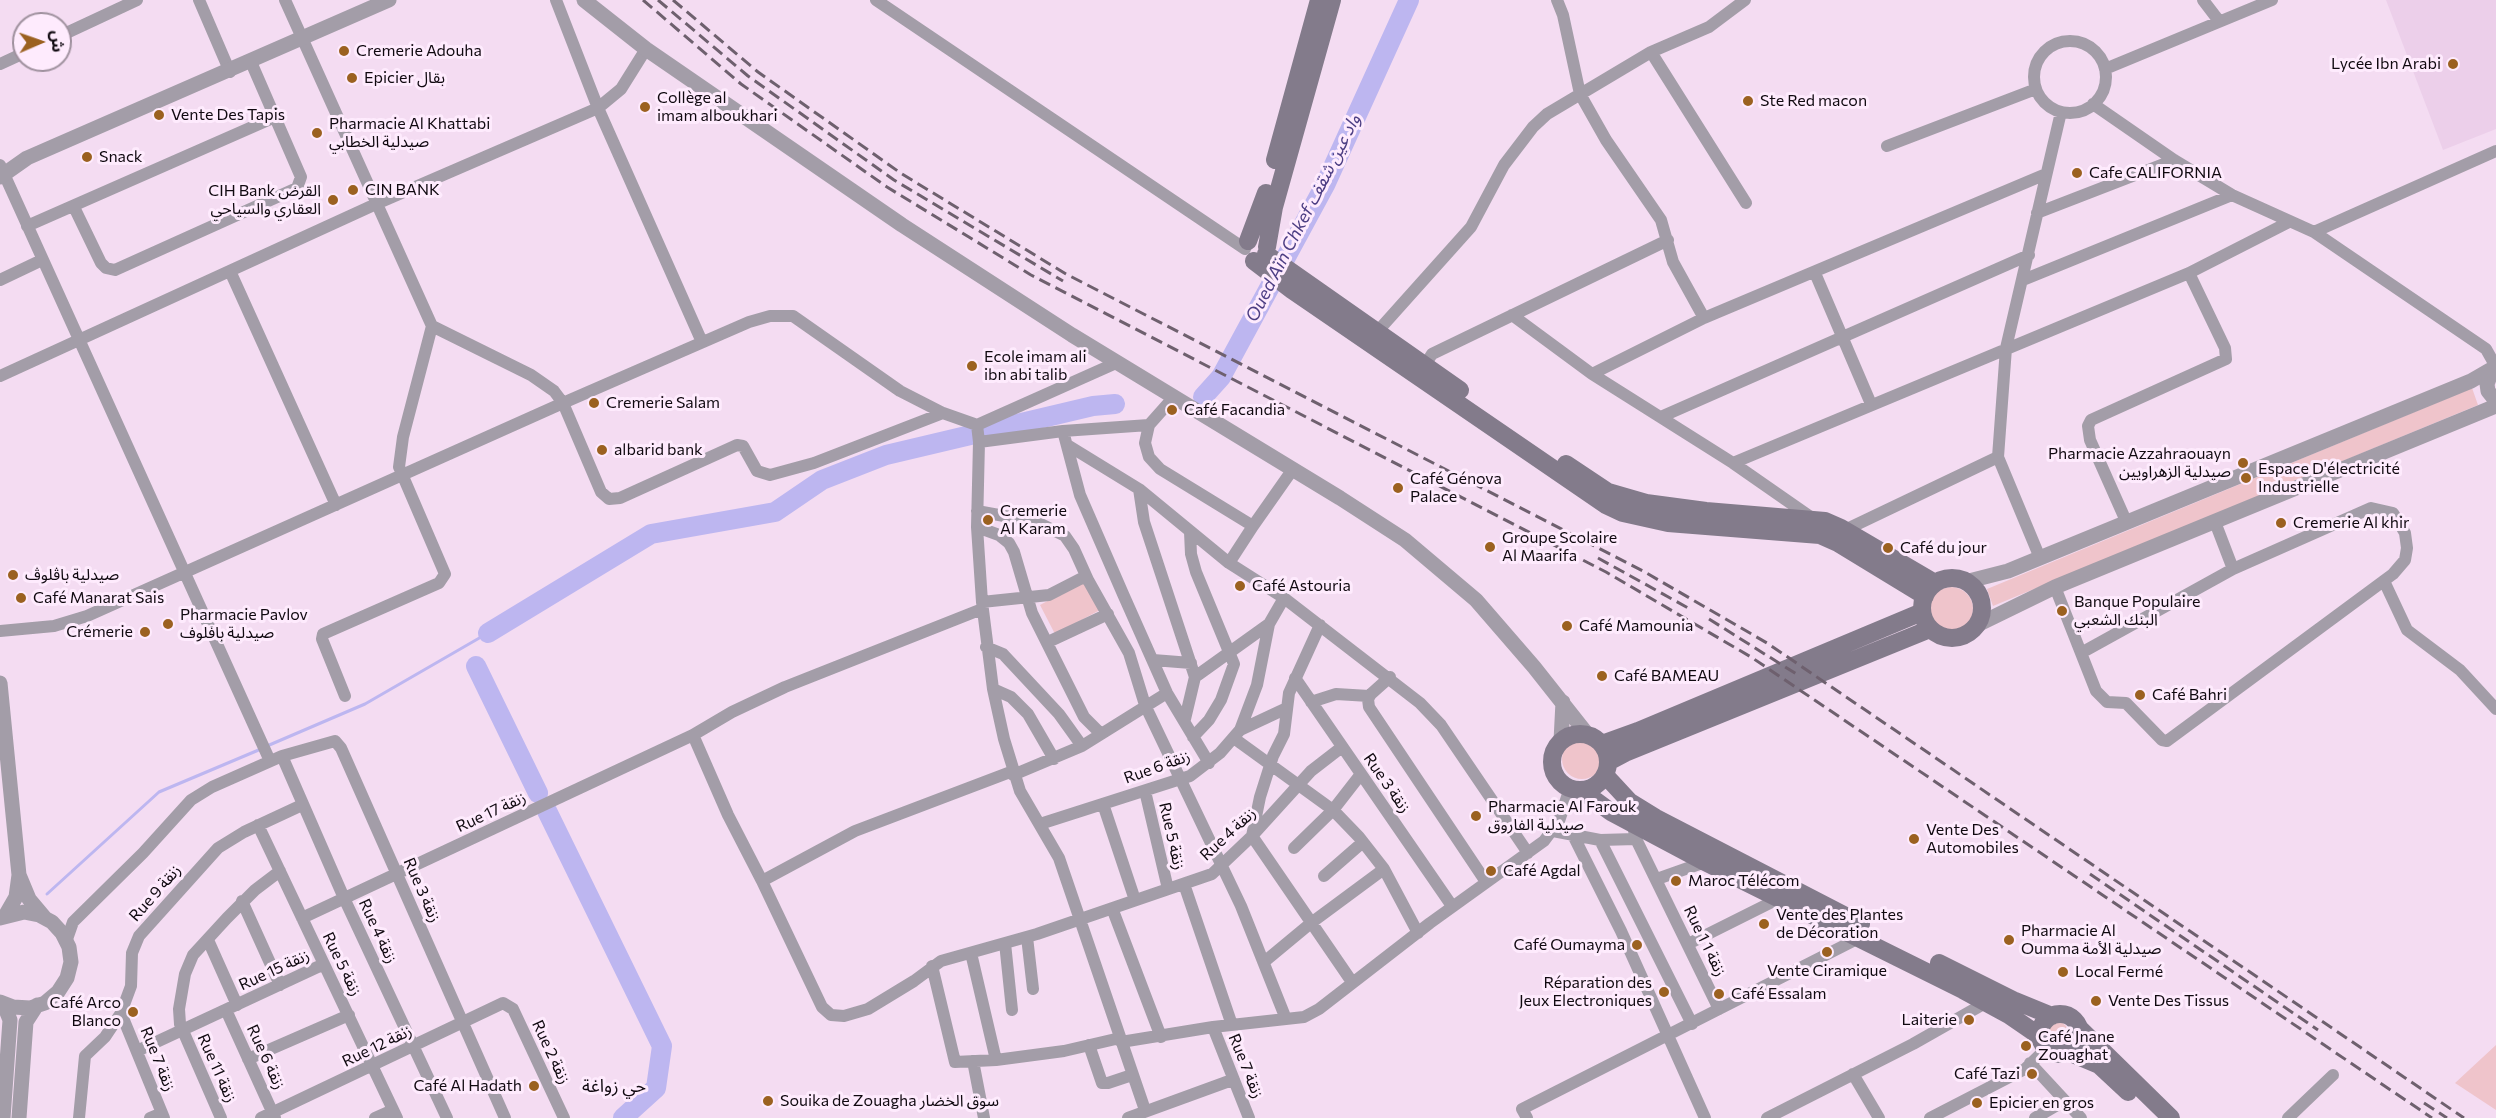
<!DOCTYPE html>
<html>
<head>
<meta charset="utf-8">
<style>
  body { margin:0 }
  #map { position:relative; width:2496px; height:1118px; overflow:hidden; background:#f4dcf2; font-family:Commissioner,"Noto Sans Arabic",sans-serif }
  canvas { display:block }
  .north { position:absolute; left:12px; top:12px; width:60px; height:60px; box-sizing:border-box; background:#feebfd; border:2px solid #9f919e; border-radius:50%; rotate:88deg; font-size:16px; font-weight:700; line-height:24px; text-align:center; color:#100910 }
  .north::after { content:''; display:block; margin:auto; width:21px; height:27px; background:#9b6120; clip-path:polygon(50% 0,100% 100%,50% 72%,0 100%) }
</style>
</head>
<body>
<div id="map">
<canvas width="2496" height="1118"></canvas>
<div class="north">ش</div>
</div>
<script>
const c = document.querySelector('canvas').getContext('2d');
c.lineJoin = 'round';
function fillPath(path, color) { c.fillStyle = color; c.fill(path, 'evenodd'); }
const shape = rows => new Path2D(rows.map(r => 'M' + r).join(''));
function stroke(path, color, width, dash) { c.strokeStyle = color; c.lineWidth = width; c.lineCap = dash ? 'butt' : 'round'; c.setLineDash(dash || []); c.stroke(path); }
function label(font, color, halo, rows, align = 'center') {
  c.font = font + ' Commissioner,"Noto Sans Arabic",sans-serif'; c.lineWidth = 6; c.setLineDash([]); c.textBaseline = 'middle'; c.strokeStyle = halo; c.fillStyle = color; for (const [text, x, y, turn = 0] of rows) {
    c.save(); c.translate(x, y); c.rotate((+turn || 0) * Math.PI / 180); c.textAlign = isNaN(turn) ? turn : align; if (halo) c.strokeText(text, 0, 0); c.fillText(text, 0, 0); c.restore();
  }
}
fillPath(shape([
  [2386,0,2496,0,2496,129,2443,150]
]), '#eccfea');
fillPath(shape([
  [2472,388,2478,405,1993,606,1987,589],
  [1085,581,1100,610,1055,634,1040,605],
  '1929 609a22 22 0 1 1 44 0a22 22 0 1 1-44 0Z',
  '1562 759a20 20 0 1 1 40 0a20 20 0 1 1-40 0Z',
  '2044 1033a12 12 0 1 1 24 0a12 12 0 1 1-24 0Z',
  [2496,1045,2496,1110,2455,1083]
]), '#efc4cb');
stroke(shape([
  [267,746,365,704,488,633],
  [47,894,159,792,261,749]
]), '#bdb6f0', 3);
stroke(shape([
  [1203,397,1221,377,1325,185,1409,0],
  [488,633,651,534,775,512,822,480,886,455,1093,406,1115,404],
  [476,666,538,793],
  [547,811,662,1046,656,1088,623,1118]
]), '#bdb6f0', 20);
stroke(shape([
  [199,0,230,72],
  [285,0,432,326,403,437,399,467,445,574,439,583,323,634,322,639,345,696],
  [556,0,598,108,702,342],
  [876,0,1245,249],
  [1557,0,1563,15,1580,94,1606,140,1661,220,1673,262,1704,318],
  [2203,0,2219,21],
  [60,36,137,0],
  '2034 77a36 36 0 1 1 72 0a36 36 0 1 1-72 0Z',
  [1651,52,1746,203],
  [0,64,24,53],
  [2105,69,2272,0],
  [2093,104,2174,160,2232,195,2314,232,2486,349,2495,365],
  [1887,146,2036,89],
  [0,165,270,761],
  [74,207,101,263,106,268,115,270,297,188,301,177,251,62],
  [2037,213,2174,160],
  [27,226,275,117],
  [2314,232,2496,151],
  [230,271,336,505],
  [1815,273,1871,404],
  [0,280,42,260],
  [2023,280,2232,195],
  [1512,315,1592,374],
  [432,326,531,375,554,391,563,403,601,492,609,499,620,498,737,445,743,446,757,471,770,475,814,463,943,413],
  [1377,332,1471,227,1504,165,1533,127,1547,114,1651,52,1709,27,1745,0],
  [1425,365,1432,354,1668,240],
  [0,376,376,204,598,108,621,89,646,49],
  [1173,398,1149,425,1145,443,1149,457,1160,469,1253,526,1293,469],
  [1663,416,2029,255],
  [977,425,979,442,977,527,982,602,993,689,1004,739,1020,791,1059,858,1145,1110],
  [1063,431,1080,495,1123,594,1167,693,1209,763],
  [979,442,1063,431,1149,425],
  [1069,446,1139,489,1229,563,1284,598,1420,703,1441,725,1528,853],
  [1733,463,2189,273,2289,222],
  [1139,489,1144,522,1195,677,1185,719],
  [977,511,1037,522,1065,536,1074,549,1088,580,1129,653,1145,705,1241,906,1286,1019],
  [1812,518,1733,463,1592,374,1704,318,2046,174],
  [2126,521,2090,440,2088,426,2091,420,2226,359,2225,348,2189,273],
  [2215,522,2233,569],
  [977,527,999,535,1009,543,1014,552,1032,613,1084,717,1101,734],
  [1845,530,1998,457],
  [1190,532,1191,554,1196,572,1234,664,1221,700,1209,720,1193,737],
  [2040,558,1998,457,2006,348,2061,112],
  [1229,563,1253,526],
  [2384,581,2407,630,2460,670,2496,709],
  [2055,587,2096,691,2107,702,2126,703,2162,740,2167,741,2393,574,2405,560,2407,548,2405,533,2393,513,2371,508,2233,569,2081,653],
  [982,602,1049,595,1086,576],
  [982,609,785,687,732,712,693,735,728,815,762,881,855,831,1013,771],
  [1320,625,1289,693,1284,734,1273,756,1260,797,1252,836,1352,982],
  [0,631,54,626,87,616,563,403,749,322,770,316,793,316,900,391,943,413,977,425,1116,363],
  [1048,642,1108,614],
  [986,647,1003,654,1059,714,1082,746],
  [1153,660,1191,663],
  [1195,677,1269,624],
  [1390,677,1371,694,1368,699,1369,707,1486,882],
  [1295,678,1452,906],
  [993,689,1011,697,1028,714,1054,759],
  [1311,702,1336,694,1369,696],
  [1240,730,1287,708],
  [1235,739,1333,810,1359,837,1384,869,1418,933],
  [282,756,344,898,447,1118],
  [1013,775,1082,746,1167,693],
  [1145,791,1168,889],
  [1103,804,1135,900],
  [1632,822,1636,839,1719,1009],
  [1040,824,1190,776,1220,753,1240,730,1257,685,1269,624,1284,598],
  [258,825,397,1118],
  [1553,831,1600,840,1636,839],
  [1574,837,1621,931,1705,1118],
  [1600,840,1692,1024],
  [1294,848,1333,810,1361,774],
  [1324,876,1363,842],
  [1657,879,1705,862],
  [762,881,822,1007,831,1015,844,1016,868,1009,914,981,941,961,1037,934,1212,874,1252,836,1311,771,1342,747],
  [1184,884,1232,1025],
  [242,901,280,985],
  [1112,908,1161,1037],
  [302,918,693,735],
  [1027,937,1033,989],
  [208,940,237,1005],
  [66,942,73,922,143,853,191,800,212,787,282,756,335,741,341,748,505,1118],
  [1005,943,1012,1010],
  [1688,944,1780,898],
  [971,953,996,1060],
  [1264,962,1311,923,1384,869],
  [932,966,955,1062,996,1060,1064,1051,1120,1038],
  [226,1010,275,1118],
  [121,1013,164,1118],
  [1213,1027,1249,1118],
  [1121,1042,1213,1027,1304,1017,1319,1009,1430,923,1544,841,1559,821,1570,788],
  [1089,1045,1102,1083,1108,1083,1132,1075],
  [137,1051,324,964],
  [248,1059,349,1015],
  [973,1061,984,1118],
  [2030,1063,2081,1118],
  [1853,1074,1879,1118],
  [79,1118,85,1056,105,1037,121,1013,131,986,132,953,139,936,218,848,244,832,302,805],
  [150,1118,162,1113],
  [221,1118,180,1024,179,1009,185,974,193,955,227,918,255,890,280,871],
  [261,1118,503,1003,513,1009,564,1118],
  [375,1118,393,1110],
  [1128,1118,1232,1080],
  [1527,1118,1522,1109,1861,937],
  [1767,1118,1913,1044,1987,1002],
  [1930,1118,2025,1069,2047,1048],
  [2035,1118,2064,1101],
  [2288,1118,2333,1075]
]), '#a39da8', 12);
stroke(shape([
  [584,0,646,49,902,225,1072,335,1340,498,1405,540,1476,600,1534,667,1587,734],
  [0,177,27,158,389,0],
  [2494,366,2487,384,2488,391,2496,401],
  [1965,582,2008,571,2471,381,2490,370],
  [1975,626,2055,587,2496,406],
  [0,683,19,875,16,897,5,916],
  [1561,741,1563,702],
  [19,875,29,899,45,918],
  [0,918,24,912,39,915,52,922,62,933,69,947,71,962,67,978,58,992,45,1003,30,1008,13,1007,0,1002],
  [0,1004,6,1010,10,1020,3,1118],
  [19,1118,26,1022,37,1005]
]), '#a39da8', 15);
stroke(shape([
  [1275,160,1319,0],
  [1248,241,1266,193],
  [1267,247,1274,207,1332,0],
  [1266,254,1460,390],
  [1254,261,1292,290,1606,505,1623,513,1668,523,1820,535,1838,543,1925,596],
  [1566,464,1608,492,1646,503,1706,511,1825,521,1841,528,1935,583],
  '1922 608a30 30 0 1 1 60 0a30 30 0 1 1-60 0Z',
  '1552 762a28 28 0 1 1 56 0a28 28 0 1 1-56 0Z',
  [1602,744,1638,731,1922,612],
  [1608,762,1625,753,1930,629],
  [1605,775,1630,802,1656,818,1861,924],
  [1581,790,1611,812,1705,862,1963,990,2009,1015,2041,1037],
  [1939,963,2013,1000,2052,1016],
  '2040 1034a20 20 0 1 1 40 0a20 20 0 1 1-40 0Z',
  [2079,1028,2171,1118],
  [2068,1052,2099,1065,2128,1092]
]), '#837b8b', 18);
stroke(shape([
  [643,0,741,84,887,187,1031,275,1606,572,1751,657,2432,1118],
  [658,0,748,76,894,180,1063,281],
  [673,0,758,72,902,174,1066,274,1643,571,1767,643,2464,1118],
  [1598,558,1690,609],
  [1709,619,1798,675],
  [2090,874,2318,1030],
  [2424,1103,2447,1118]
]), '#6e606e', 3, [12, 6]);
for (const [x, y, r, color] of [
  [344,51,6,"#9b6120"],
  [2453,64,6,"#9b6120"],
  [352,78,6,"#9b6120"],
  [1748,101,6,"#9b6120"],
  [645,107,6,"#9b6120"],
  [159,115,6,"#9b6120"],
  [317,133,6,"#9b6120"],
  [87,157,6,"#9b6120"],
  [2077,173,6,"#9b6120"],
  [353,190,6,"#9b6120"],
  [333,200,6,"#9b6120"],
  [972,366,6,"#9b6120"],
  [594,403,6,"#9b6120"],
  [1172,410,6,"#9b6120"],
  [602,450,6,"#9b6120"],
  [2243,463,6,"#9b6120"],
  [2246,478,6,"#9b6120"],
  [1398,488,6,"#9b6120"],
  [988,520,6,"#9b6120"],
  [2281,523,6,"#9b6120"],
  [1490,547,6,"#9b6120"],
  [1888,548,6,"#9b6120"],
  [13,575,6,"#9b6120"],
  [1240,586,6,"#9b6120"],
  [21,598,6,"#9b6120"],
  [2062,611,6,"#9b6120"],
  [168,624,6,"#9b6120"],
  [1567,626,6,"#9b6120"],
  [145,632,6,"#9b6120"],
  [1602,676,6,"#9b6120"],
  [2140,695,6,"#9b6120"],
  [1476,816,6,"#9b6120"],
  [1914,839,6,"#9b6120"],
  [1491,871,6,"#9b6120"],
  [1676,881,6,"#9b6120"],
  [1764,924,6,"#9b6120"],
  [2009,940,6,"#9b6120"],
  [1637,945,6,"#9b6120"],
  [1827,952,6,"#9b6120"],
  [2063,972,6,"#9b6120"],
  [1664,992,6,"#9b6120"],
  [1719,994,6,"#9b6120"],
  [2096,1001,6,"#9b6120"],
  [133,1012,6,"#9b6120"],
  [1969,1020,6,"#9b6120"],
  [2026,1046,6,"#9b6120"],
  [2032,1074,6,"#9b6120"],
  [534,1086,6,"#9b6120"],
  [768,1101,6,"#9b6120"],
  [1977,1103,6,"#9b6120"]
]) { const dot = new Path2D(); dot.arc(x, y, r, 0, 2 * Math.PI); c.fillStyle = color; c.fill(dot); stroke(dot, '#feebfd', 2); }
label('16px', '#100910', '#feebfd', [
  ["Cremerie Adouha",356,51],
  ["Lycée Ibn Arabi",2441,64,"right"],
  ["Epicier بقال",364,78],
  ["Collège al",657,98],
  ["imam alboukhari",657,116],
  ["Ste Red macon",1760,101],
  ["Vente Des Tapis",171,115],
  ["Pharmacie Al Khattabi",329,124],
  ["صيدلية الخطابي",329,142],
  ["Snack",99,157],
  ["Cafe CALIFORNIA",2089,173],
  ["CIN BANK",365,190],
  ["CIH Bank القرض",321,191,"right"],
  ["العقاري والسياحي",321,209,"right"],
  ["Ecole imam ali",984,357],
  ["ibn abi talib",984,375],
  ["Cremerie Salam",606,403],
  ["Café Facandia",1184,410],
  ["albarid bank",614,450],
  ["Pharmacie Azzahraouayn",2231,454,"right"],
  ["صيدلية الزهراويين",2231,472,"right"],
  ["Espace D'électricité",2258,469],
  ["Industrielle",2258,487],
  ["Café Génova",1410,479],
  ["Palace",1410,497],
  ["Cremerie",1000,511],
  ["Al Karam",1000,529],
  ["Cremerie Al khir",2293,523],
  ["Groupe Scolaire",1502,538],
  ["Al Maarifa",1502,556],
  ["Café du jour",1900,548],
  ["صيدلية باڤ‍لوڤ",25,575],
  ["Café Astouria",1252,586],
  ["Café Manarat Sais",33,598],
  ["Banque Populaire",2074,602],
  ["البنك الشعبي",2074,620],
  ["Pharmacie Pavlov",180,615],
  ["صيدلية بافلوف",180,633],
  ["Café Mamounia",1579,626],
  ["Crémerie",133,632,"right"],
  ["Café BAMEAU",1614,676],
  ["Café Bahri",2152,695],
  ["Pharmacie Al Farouk",1488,807],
  ["صيدلية الفاروق",1488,825],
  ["Vente Des",1926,830],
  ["Automobiles",1926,848],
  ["Café Agdal",1503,871],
  ["Maroc Télécom",1688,881],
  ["Vente des Plantes",1776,915],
  ["de Décoration",1776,933],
  ["Pharmacie Al",2021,931],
  ["Oumma صيدلية الأمة",2021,949],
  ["Café Oumayma",1625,945,"right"],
  ["Vente Ciramique",1827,971,"center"],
  ["Local Fermé",2075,972],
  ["Réparation des",1652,983,"right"],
  ["Jeux Electroniques",1652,1001,"right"],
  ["Café Essalam",1731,994],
  ["Vente Des Tissus",2108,1001],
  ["Café Arco",121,1003,"right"],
  ["Blanco",121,1021,"right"],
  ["Laiterie",1957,1020,"right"],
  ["Café Jnane",2038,1037],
  ["Zouaghat",2038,1055],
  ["Café Tazi",2020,1074,"right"],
  ["Café Al Hadath",522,1086,"right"],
  ["Souika de Zouagha سوق الخضار",780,1101],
  ["Epicier en gros",1989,1103]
], 'left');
label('16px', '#100910', '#feebfd', [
  ["Rue 6 زنقة",1157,767,-20],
  ["Rue 3 زنقة",1387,783,55],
  ["Rue 17 زنقة",491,812,-25],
  ["Rue 4 زنقة",1228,834,-43],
  ["Rue 5 زنقة",1172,836,77],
  ["Rue 3 زنقة",422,890,66],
  ["Rue 9 زنقة",155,893,-49],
  ["Rue 4 زنقة",378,931,65],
  ["Rue 1 زنقة 1",1705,941,64],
  ["Rue 5 زنقة",342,964,64],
  ["Rue 15 زنقة",274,970,-25],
  ["Rue 12 زنقة",377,1046,-26],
  ["Rue 2 زنقة",551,1052,65],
  ["Rue 6 زنقة",266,1057,65],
  ["Rue 7 زنقة",158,1059,68],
  ["Rue 7 زنقة",1246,1066,68],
  ["Rue 11 زنقة",217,1068,66]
]);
label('italic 18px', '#4d3f84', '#feebfd', [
  ["Oued Aïn Chkef واد عين شقف",1303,218,-63]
]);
label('18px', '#100910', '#feebfd', [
  ["حي زواغة",614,1086]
]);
</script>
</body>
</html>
